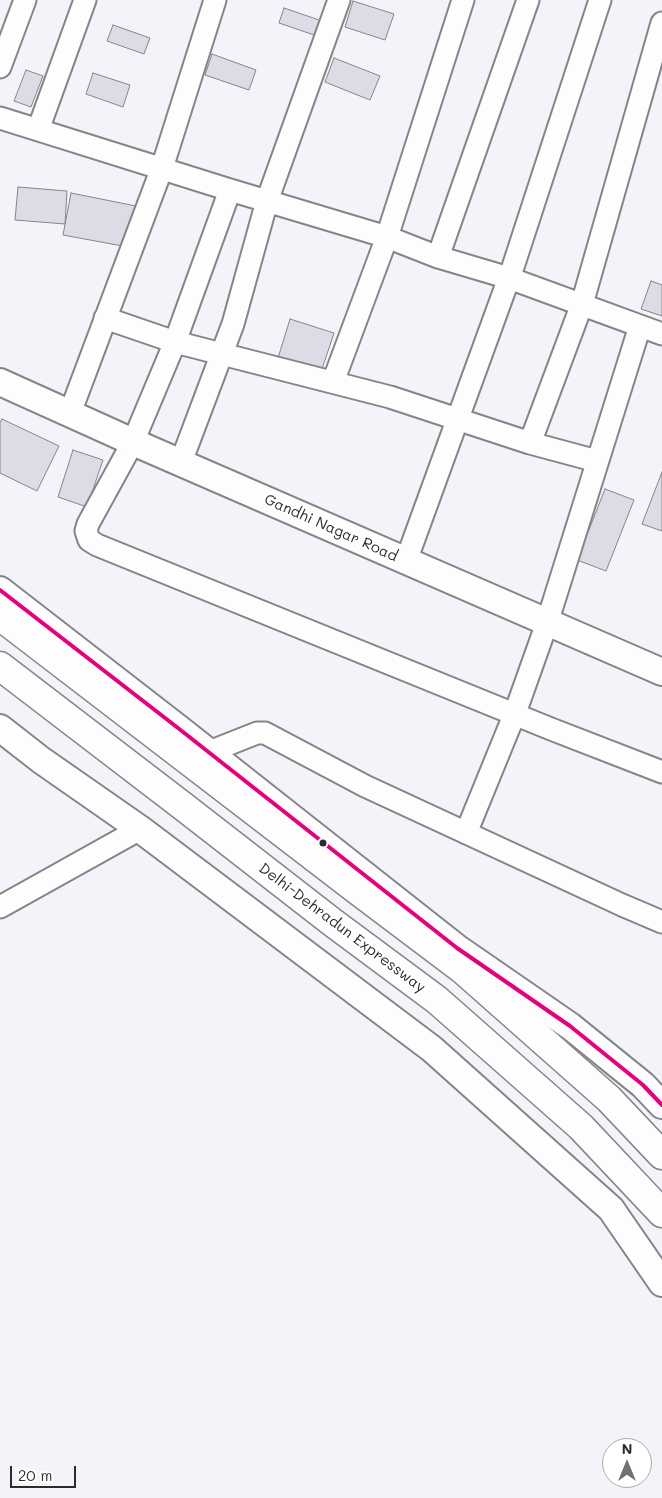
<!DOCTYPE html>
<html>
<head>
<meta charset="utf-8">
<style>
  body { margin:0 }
  #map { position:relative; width:662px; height:1498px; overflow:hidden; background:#f3f4fa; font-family:Mali,sans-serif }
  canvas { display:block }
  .north { position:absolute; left:602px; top:1438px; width:50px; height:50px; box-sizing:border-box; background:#fff; border:1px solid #aaa; border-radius:50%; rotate:0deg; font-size:14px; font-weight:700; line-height:20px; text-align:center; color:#2b2b2b }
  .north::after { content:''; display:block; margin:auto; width:18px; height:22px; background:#717173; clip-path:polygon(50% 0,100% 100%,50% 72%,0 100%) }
  .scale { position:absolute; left:10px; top:1466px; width:66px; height:22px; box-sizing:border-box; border:2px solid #2b2b2b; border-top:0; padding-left:6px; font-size:15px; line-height:18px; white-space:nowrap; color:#2b2b2b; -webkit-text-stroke:4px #fff; paint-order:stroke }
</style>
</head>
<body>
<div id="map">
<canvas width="662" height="1498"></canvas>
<div class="north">N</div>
<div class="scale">20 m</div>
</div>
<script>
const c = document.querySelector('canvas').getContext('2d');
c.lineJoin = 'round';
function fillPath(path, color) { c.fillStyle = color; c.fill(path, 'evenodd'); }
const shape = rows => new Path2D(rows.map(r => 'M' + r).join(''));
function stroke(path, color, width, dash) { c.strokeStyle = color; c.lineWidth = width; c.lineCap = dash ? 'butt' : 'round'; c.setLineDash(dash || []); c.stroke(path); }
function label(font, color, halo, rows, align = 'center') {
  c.font = font + ' Mali,sans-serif'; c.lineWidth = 4; c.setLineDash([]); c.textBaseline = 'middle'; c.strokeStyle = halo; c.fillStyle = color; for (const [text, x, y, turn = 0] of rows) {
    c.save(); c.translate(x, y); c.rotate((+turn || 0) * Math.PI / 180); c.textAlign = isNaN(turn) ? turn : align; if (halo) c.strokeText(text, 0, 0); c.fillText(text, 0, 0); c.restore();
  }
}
const building = shape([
  [353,1,394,14,385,40,345,27,353,1],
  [284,8,328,23,323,38,279,23,284,8],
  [113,25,150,38,144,54,107,41,113,25],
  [212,54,256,70,249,90,205,75,212,54],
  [334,58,380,76,370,100,325,82,334,58],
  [26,70,43,76,31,107,14,101,26,70],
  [93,73,130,85,123,107,86,94,93,73],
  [18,187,67,191,65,224,15,220,18,187],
  [71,193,136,206,128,247,63,235,71,193],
  [651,281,662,285,662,316,641,309,651,281],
  [290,319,334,333,321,372,278,358,290,319],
  [2,419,59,446,37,491,0,473,0,423,2,419],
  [73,450,103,460,87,507,58,497,73,450],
  [662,472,662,531,642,524,662,472],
  [605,489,634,500,606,571,577,560,605,489]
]);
fillPath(building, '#dbdce5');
stroke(building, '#858588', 1);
const minor = shape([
  [0,67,25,0],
  [0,118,230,190,387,237,438,257,509,278,662,334],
  [38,130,85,0],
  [230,190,175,342,133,442,88,524,86,531,89,540,97,545,551,729,662,772],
  [438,257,528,0],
  [105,318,175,342,390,397,530,443,597,461],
  [333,382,387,237,463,0],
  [70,413,162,168,215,0],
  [530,443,582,304,662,23],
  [181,462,233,324,267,201,339,0],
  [406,561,513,267,600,0],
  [209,752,257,733,265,733,365,786,622,905,662,922],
  [466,833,515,713,547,623,640,326],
  [0,907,140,829]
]);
const tertiary = shape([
  [0,382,133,442,662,672],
  [0,590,178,728,457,948,570,1026,643,1085,662,1105],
  [0,728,41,760,140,829,432,1049,611,1209,662,1283]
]);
const motorway = shape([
  [0,616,357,890,462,969,609,1099,662,1155],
  [0,666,184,807,332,922,437,1000,581,1127,662,1213]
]);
stroke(minor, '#858588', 25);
stroke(tertiary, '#858588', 30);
stroke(motorway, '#858588', 31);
stroke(minor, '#fdfdfe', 21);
stroke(tertiary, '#fdfdfe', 26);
stroke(motorway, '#fdfdfe', 28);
stroke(shape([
  [0,590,178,728,457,948,570,1026,643,1085,662,1105]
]), '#e5007d', 4);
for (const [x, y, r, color] of [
  [323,843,4.5,"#2b2b2b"]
]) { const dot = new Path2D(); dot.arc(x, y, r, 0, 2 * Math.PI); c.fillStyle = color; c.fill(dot); stroke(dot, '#fff', 2); }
label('15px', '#2b2b2b', '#fff', [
  ["Gandhi Nagar Road",331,528,24],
  ["Delhi-Dehradun Expressway",342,928,37]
]);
</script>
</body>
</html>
